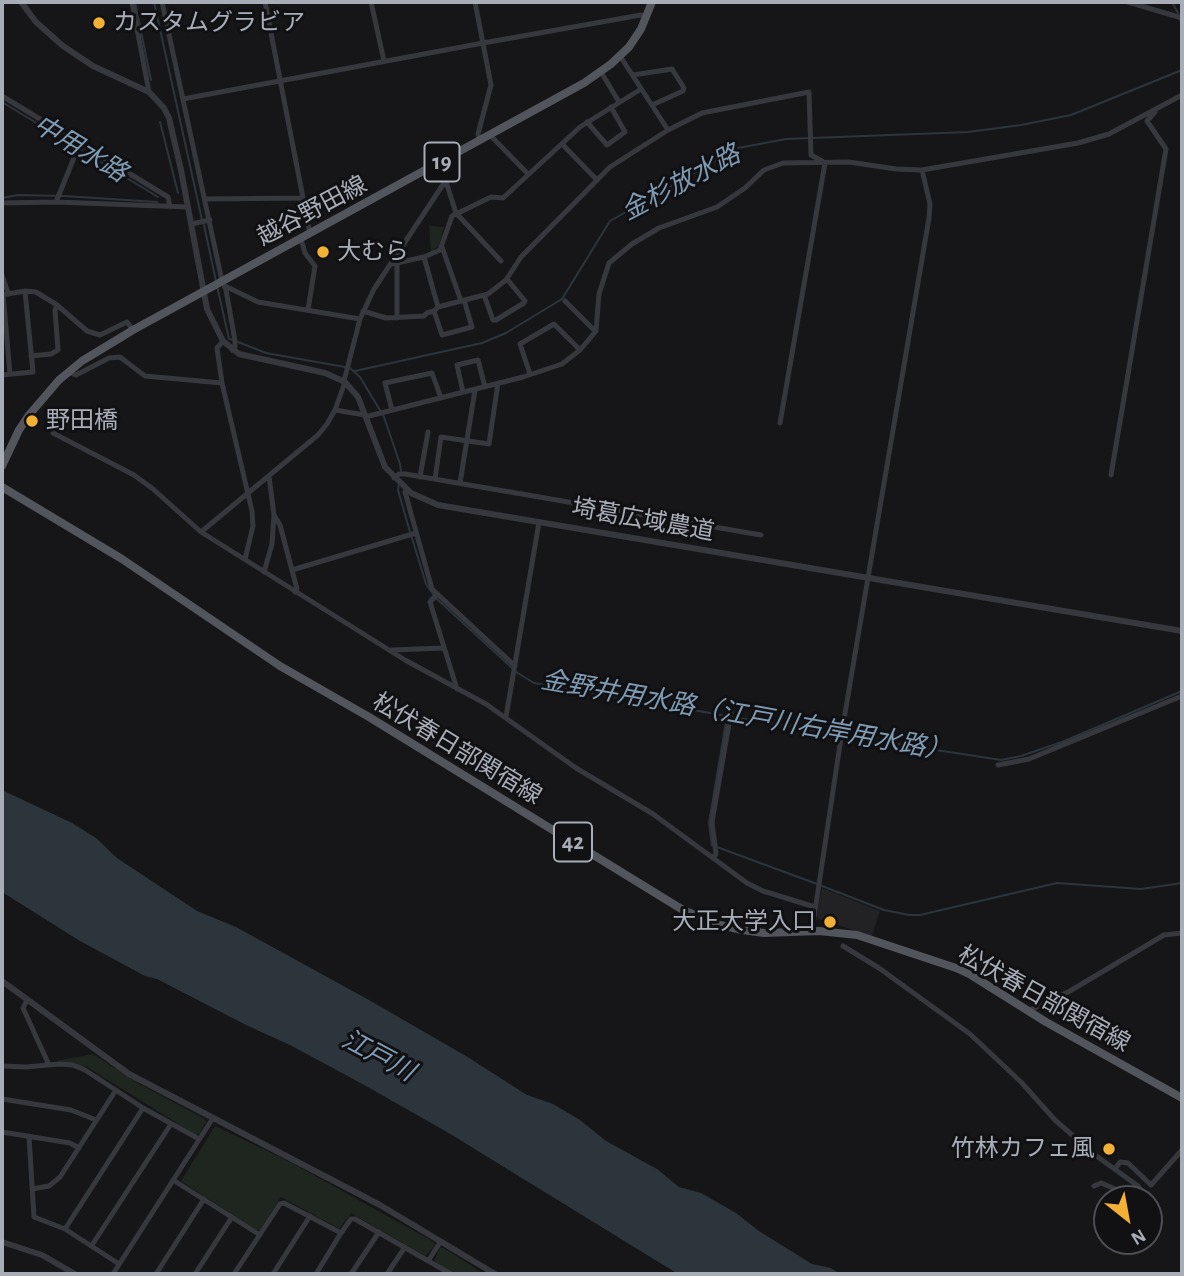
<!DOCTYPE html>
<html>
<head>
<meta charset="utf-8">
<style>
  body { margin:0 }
  #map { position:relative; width:1184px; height:1276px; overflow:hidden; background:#161618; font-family:"Alegreya Sans",sans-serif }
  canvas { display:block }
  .frame { position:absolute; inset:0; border:4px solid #a8adb8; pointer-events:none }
  .north { position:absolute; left:1093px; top:1185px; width:70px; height:70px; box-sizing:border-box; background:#111113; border:2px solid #4d4f55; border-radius:50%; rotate:149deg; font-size:19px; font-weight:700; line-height:28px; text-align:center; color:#a8adb8 }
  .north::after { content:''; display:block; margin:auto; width:24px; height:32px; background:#f2b134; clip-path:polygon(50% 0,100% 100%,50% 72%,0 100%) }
</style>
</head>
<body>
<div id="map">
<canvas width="1184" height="1276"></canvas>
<div class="frame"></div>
<div class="north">N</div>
</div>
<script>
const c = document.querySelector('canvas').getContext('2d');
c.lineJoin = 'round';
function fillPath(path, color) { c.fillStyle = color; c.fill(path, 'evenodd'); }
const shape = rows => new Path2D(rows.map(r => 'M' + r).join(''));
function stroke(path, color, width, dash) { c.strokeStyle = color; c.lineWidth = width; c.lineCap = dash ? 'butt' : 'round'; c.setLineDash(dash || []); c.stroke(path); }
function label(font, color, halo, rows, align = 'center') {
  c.font = font + ' "Alegreya Sans","Noto Sans JP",sans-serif'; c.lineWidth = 6; c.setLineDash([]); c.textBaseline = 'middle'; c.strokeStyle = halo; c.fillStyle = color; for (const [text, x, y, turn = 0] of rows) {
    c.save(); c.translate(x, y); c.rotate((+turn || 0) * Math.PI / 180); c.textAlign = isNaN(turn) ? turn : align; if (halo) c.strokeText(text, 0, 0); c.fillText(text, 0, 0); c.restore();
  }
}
fillPath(shape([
  [822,888,880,911,872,936,819,919,817,915]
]), '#222225');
fillPath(shape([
  [429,226,444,227,439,245,431,252],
  [93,1054,141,1085,205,1119,206,1122,199,1134,196,1135,87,1067,56,1061],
  [215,1126,290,1162,434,1242,435,1246,425,1256,351,1213,340,1228,338,1228,281,1197,260,1230,256,1230,181,1181],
  [440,1248,444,1248,484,1274,454,1274,434,1261]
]), '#1e261f');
fillPath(shape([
  [2,790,72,823,96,838,117,858,197,911,236,927,369,1000,466,1056,527,1095,553,1104,580,1120,606,1141,657,1169,679,1187,701,1193,736,1213,759,1231,812,1264,831,1268,840,1274,678,1274,447,1132,366,1086,290,1045,248,1026,157,979,145,976,80,941,2,892]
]), '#2c353c');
stroke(shape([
  [135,2,151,80],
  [154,2,202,220],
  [1172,2,1178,13],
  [1180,19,1182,27],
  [2,102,158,197],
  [160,122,178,193],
  [2,198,18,195,64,196,157,202],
  [204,225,216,281],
  [217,286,229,339,233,340],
  [238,342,266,353,345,367],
  [350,368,360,377,384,417,400,464,401,471],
  [355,371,482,343,506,333,562,299,610,221,738,148,786,139,968,132,1021,125,1071,115,1182,70],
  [399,484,398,490,410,532],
  [412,538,426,584,433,594],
  [437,599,512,668],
  [516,672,534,683,839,735],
  [845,736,1001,760,1021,756,1062,742,1182,691],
  [712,845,709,823,727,716],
  [717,847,817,884],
  [822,886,884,910,909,915,920,915,1057,883,1141,889,1182,883]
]), '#2c353c', 2);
stroke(shape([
  [132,2,149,92],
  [162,2,222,281,226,290,235,341,235,347,232,350],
  [265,2,310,234],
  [371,2,384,61],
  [475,2,491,85,478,134,480,140],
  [1128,2,1182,18],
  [620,56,668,130],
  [601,72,619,102],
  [633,75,672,69,684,88,683,91,652,105],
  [2,96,168,197,170,207],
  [183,99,483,43,641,15,646,17],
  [587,122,607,145,625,132,611,107],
  [490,135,528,174],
  [562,144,597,180],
  [440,163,456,213,501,261],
  [205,199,303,198],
  [56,202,80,143],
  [2,203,56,202,188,207],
  [191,224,210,220],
  [301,239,305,253,315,266,308,310],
  [442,247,461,301],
  [424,257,438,307],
  [392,264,424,257,440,250,452,216,491,197,503,198,580,127,641,89],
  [2,275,8,293],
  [225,286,258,302,360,319],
  [3,294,10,374],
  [2,295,25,291,36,292,57,305,87,331,100,335,127,322,133,330],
  [484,295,493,320,496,320,524,303,525,301,507,279],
  [565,301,595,331],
  [363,311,386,318,424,316,427,313,434,311,438,307,488,294,506,280,521,257,610,167,668,130,702,113,809,92,811,155,822,161],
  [434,311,442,335,472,327,464,300],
  [397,318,397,264],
  [223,341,217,348,222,383,252,511,253,526,245,559],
  [31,356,51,354,58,350,55,310,57,305],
  [68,372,76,375,109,358,120,357,145,376,222,383],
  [530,374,520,344,554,324,580,350],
  [2,375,33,372,25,291],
  [344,381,360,319,374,289,446,180],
  [463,392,457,365,478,360,485,387],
  [335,410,365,415],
  [392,410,385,383,432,373,441,398],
  [365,417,523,377,562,364,580,350,596,331,599,294,609,263,632,244,659,228,717,207,745,188,764,170,783,163,849,162,896,169,922,170,1078,143,1109,134,1182,95],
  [780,423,825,163],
  [53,433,134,475,153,489,201,532,405,660,486,704,576,768,653,814,747,883,763,891,815,907],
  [1111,475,1166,149,1147,121,1155,112],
  [420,477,428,432],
  [394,478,399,474,405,474,761,535],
  [435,479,441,437,489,444,498,383],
  [460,483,475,390],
  [407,489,405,492,432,589,515,666],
  [274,515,280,525,297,589,295,592],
  [201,532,318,435,327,424,335,410,345,382],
  [292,570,416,533],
  [264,572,272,544,274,515,269,476],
  [437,594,430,602,457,689],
  [391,650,444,648],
  [506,717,539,522],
  [998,765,1029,759,1182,696],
  [713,858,716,854,712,822,731,712],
  [812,931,842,731,929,218,930,204,922,170],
  [843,946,879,968,970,1034,1021,1082,1055,1120,1095,1155,1138,1186,1147,1199],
  [27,1000,23,1008,49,1065],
  [1028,1011,1070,991,1164,935,1182,933],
  [2,1066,26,1067,59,1064,73,1065,85,1070,143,1108,199,1139],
  [2,1099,71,1110,96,1120],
  [2,1132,70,1143,79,1148],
  [29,1136,34,1217,65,1229,119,1264],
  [1115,1169,1120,1162,1128,1163,1151,1185,1182,1150],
  [173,1180,260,1235],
  [1094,1186,1101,1183,1137,1198,1145,1194],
  [32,1189,49,1186,60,1177,116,1090],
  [1149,1204,1151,1208],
  [65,1229,143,1108],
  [92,1245,171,1124],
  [428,1261,441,1241],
  [113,1274,213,1118],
  [156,1274,204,1199],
  [195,1274,232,1217],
  [234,1274,280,1204,284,1203,341,1233,351,1219,355,1219,451,1274],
  [273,1274,310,1216],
  [316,1274,341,1233],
  [351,1274,379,1232],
  [387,1274,405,1247]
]), '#37383d', 5);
stroke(shape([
  [21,2,36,22,63,46,93,66,149,92,164,108,169,118,181,170,207,309,223,341,239,354,325,373,345,382,358,397,385,467,411,493,438,505,1182,631],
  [2,981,129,1074,380,1205,495,1274],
  [2,1242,42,1255,75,1274]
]), '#37383d', 6);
stroke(shape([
  [2,466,19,430,29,415,59,380,82,361,133,330,584,83,611,64,629,47,641,29,652,2],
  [2,487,122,559,280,666,369,717,683,910,720,925,742,930,764,933,819,931,857,935,956,968,971,975,1046,1022,1182,1098]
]), '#53555c', 8);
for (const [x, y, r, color] of [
  [99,23,7,"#f2b134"],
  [323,252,7,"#f2b134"],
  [32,421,7,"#f2b134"],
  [830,922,7,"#f2b134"],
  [1109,1149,7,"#f2b134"]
]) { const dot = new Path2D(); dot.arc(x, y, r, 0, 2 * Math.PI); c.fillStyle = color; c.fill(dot); stroke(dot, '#111113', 2.5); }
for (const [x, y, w] of [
  [442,162,35],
  [573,842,38]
]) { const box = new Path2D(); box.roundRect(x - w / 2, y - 19.5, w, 39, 5); c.fillStyle = '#111113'; c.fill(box); stroke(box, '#a8adb8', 2); }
label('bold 23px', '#a8adb8', null, [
  ["19",442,162],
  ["42",573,842]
]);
label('24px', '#a8adb8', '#111113', [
  ["カスタムグラビア",113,23],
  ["大むら",337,252],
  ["野田橋",46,421],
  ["大正大学入口",816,922,"right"],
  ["竹林カフェ風",1095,1149,"right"]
], 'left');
label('24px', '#a8adb8', '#111113', [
  ["越谷野田線",312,211,-28],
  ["埼葛広域農道",643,520,10],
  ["松伏春日部関宿線",457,749,31],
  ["松伏春日部関宿線",1044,999,29]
]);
label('italic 26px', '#7f9bb3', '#111113', [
  ["中用水路",80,149,31],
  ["金杉放水路",681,183,-28],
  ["金野井用水路（江戸川右岸用水路）",746,716,10],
  ["江戸川",378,1056,28]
]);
</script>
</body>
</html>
